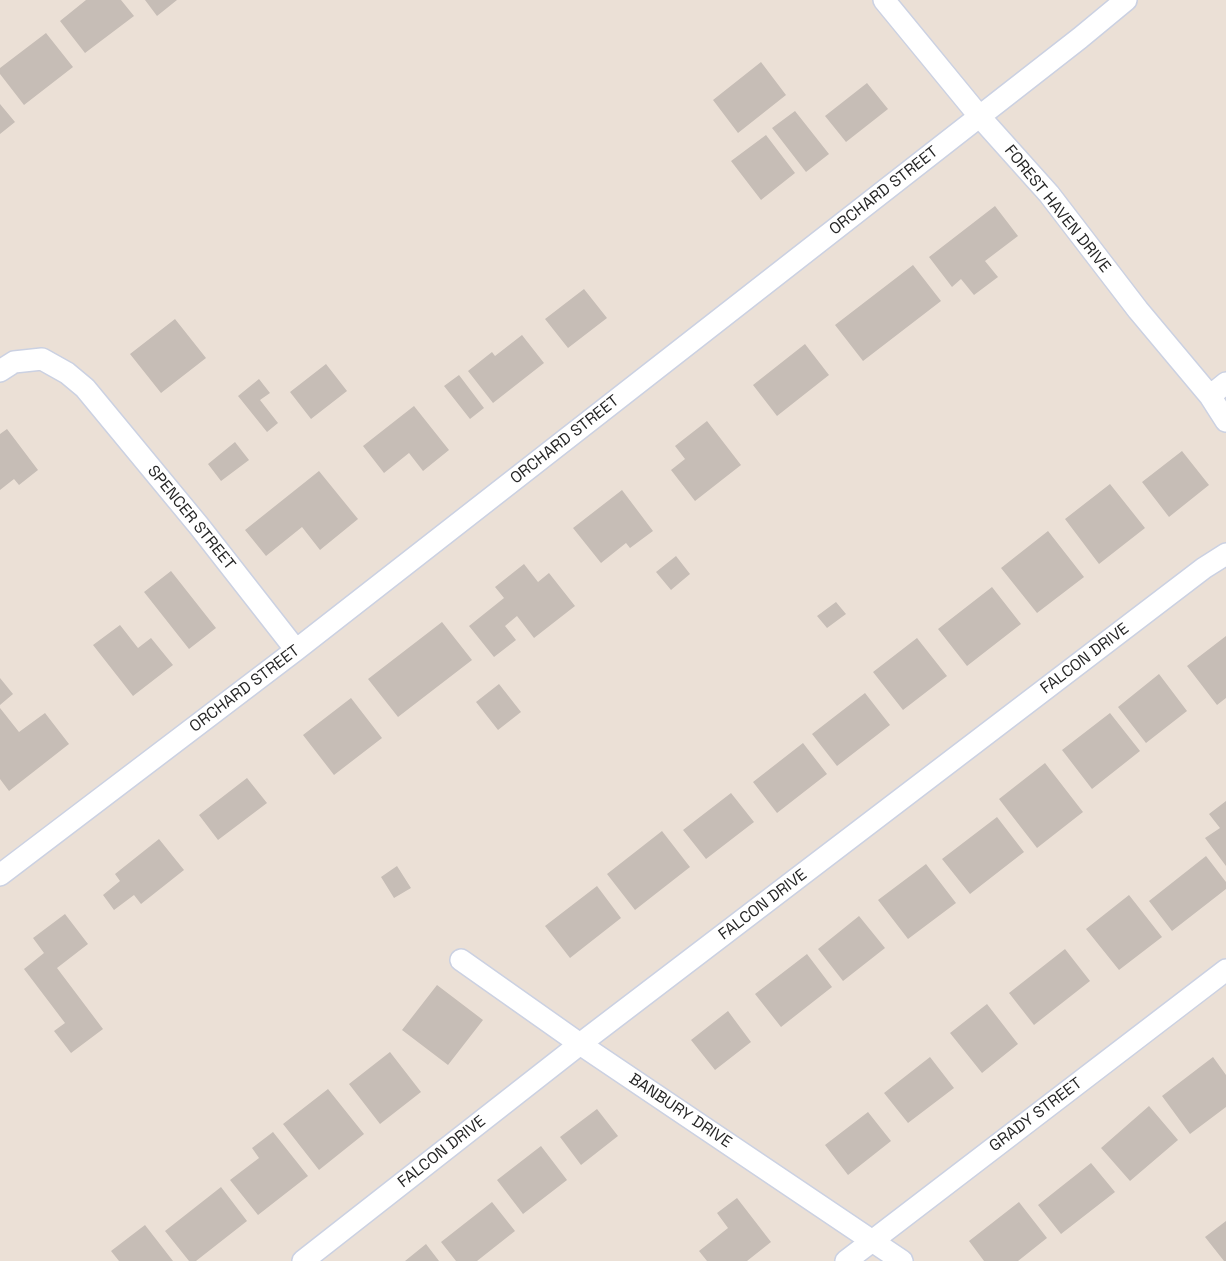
<!DOCTYPE html>
<html>
<head>
<meta charset="utf-8">
<style>
  body { margin:0 }
  canvas { display:block; background:#ebe0d6 }
</style>
</head>
<body>
<canvas width="1226" height="1261"></canvas>
<script>
const c = document.querySelector('canvas').getContext('2d');
c.lineJoin = 'round';
function fillPath(path, color) { c.fillStyle = color; c.fill(path, 'evenodd'); }
const shape = rows => new Path2D(rows.map(r => 'M' + r).join(''));
function stroke(path, color, width, dash) { c.strokeStyle = color; c.lineWidth = width; c.lineCap = dash ? 'butt' : 'round'; c.setLineDash(dash || []); c.stroke(path); }
function label(font, color, halo, rows, align = 'center') {
  c.font = font + ' "Space Grotesk",sans-serif'; c.lineWidth = 5; c.setLineDash([]); c.textBaseline = 'middle'; c.strokeStyle = halo; c.fillStyle = color; for (const [text, x, y, turn = 0] of rows) {
    c.save(); c.translate(x, y); c.rotate((+turn || 0) * Math.PI / 180); c.textAlign = isNaN(turn) ? turn : align; if (halo) c.strokeText(text, 0, 0); c.fillText(text, 0, 0); c.restore();
  }
}
fillPath(shape([
  [86,0,121,0,134,16,85,53,60,21],
  [145,0,177,0,157,16],
  [46,33,73,67,24,105,0,74,0,68],
  [761,62,786,95,738,133,713,100],
  [867,83,888,109,846,142,825,116],
  [0,104,15,122,0,134],
  [795,111,829,154,806,172,772,128],
  [766,135,795,173,761,200,731,161],
  [995,206,1018,236,985,261,998,277,974,295,961,279,952,287,929,257],
  [913,265,941,301,863,361,835,325],
  [584,289,607,318,568,348,545,319],
  [175,319,206,358,161,393,130,354],
  [522,335,544,363,493,403,468,371,492,352,495,356],
  [805,344,829,375,777,416,753,385],
  [326,364,347,391,311,419,290,392],
  [459,375,484,408,470,419,444,386],
  [259,379,270,393,260,400,278,423,267,432,238,396],
  [414,406,449,450,423,471,409,453,384,473,363,446],
  [707,421,741,465,695,501,671,470,685,459,675,446],
  [7,429,38,470,19,485,14,479,0,490,0,434],
  [235,442,249,460,221,481,208,464],
  [1182,451,1209,485,1169,517,1142,482],
  [319,471,358,519,320,550,302,527,266,556,245,530],
  [1110,484,1145,528,1099,564,1065,519],
  [622,490,653,531,630,548,626,543,601,563,573,528],
  [1048,531,1084,577,1037,613,1001,568],
  [676,556,690,574,671,590,656,572],
  [524,564,538,582,549,573,575,606,534,638,517,616,505,626,516,640,494,657,469,626,504,598,495,587],
  [171,571,216,628,189,649,144,592],
  [992,587,1021,624,967,666,938,629],
  [836,602,846,614,827,628,817,616],
  [442,622,472,660,398,717,368,679],
  [120,625,138,648,151,638,173,665,133,696,93,645],
  [1226,636,1226,698,1217,705,1187,666],
  [917,638,947,676,903,710,873,672],
  [1159,674,1187,711,1146,743,1118,707],
  [0,678,13,694,0,705],
  [499,684,521,712,498,730,476,702],
  [865,693,890,725,837,766,812,734],
  [351,698,382,738,334,775,303,735],
  [0,708,19,732,45,713,69,744,9,791,0,779],
  [1110,713,1140,751,1092,789,1062,750],
  [803,743,827,774,777,813,753,782],
  [1045,763,1083,812,1037,848,999,799],
  [247,778,267,803,218,840,199,815],
  [731,793,754,822,706,859,683,830],
  [1226,801,1226,866,1205,838,1220,828,1209,814],
  [997,817,1024,852,970,894,942,859],
  [662,831,690,867,635,910,607,874],
  [159,839,184,870,141,904,134,895,114,910,103,895,120,881,115,874],
  [1206,856,1226,882,1226,889,1172,931,1149,901],
  [926,864,956,903,908,939,878,900],
  [397,866,411,888,394,898,381,877],
  [597,886,621,918,570,958,545,926],
  [1129,895,1162,937,1119,970,1086,929],
  [65,914,88,944,57,968,103,1029,71,1053,54,1031,65,1023,24,969,44,953,33,938],
  [859,916,885,948,843,981,818,949],
  [1065,949,1090,981,1034,1025,1009,993],
  [807,954,832,987,781,1027,755,994],
  [437,985,483,1020,448,1065,402,1030],
  [987,1004,1018,1044,982,1073,950,1033],
  [728,1011,751,1042,715,1070,691,1040],
  [390,1052,421,1092,380,1124,349,1084],
  [930,1057,954,1088,908,1123,884,1093],
  [1213,1057,1226,1075,1226,1107,1190,1134,1162,1096],
  [328,1089,364,1134,319,1170,283,1124],
  [1149,1106,1178,1140,1130,1181,1101,1148],
  [597,1109,618,1136,581,1165,560,1137],
  [868,1112,891,1141,848,1175,825,1145],
  [273,1132,308,1176,258,1215,230,1180,259,1158,252,1148],
  [541,1146,567,1180,523,1214,497,1180],
  [1091,1163,1115,1192,1061,1234,1038,1205],
  [221,1187,247,1221,196,1261,189,1261,165,1231],
  [737,1198,771,1242,747,1261,707,1261,699,1251,728,1228,717,1213],
  [492,1202,515,1231,477,1261,456,1261,441,1242],
  [1019,1202,1047,1238,1018,1261,984,1261,969,1241],
  [1226,1221,1226,1261,1224,1261,1205,1237],
  [145,1225,173,1261,119,1261,111,1251],
  [426,1244,439,1261,405,1261]
]), '#c6bdb6');
const street = shape([
  [884,0,980,117,1049,194,1138,310,1210,396,1226,421],
  [0,371,14,362,42,359,67,373,85,388,199,526,296,650],
  [1210,396,1226,383],
  [0,875,296,650,1080,38,1126,0],
  [461,960,580,1044,902,1261],
  [303,1261,580,1044,1204,568,1226,554],
  [846,1261,1226,970]
]);
stroke(street, '#cbd1e2', 24);
stroke(street, '#fff', 21);
label('16px', '#262626', '#fff', [
  ["ORCHARD STREET",884,191,-38],
  ["FOREST HAVEN DRIVE",1057,209,51],
  ["ORCHARD STREET",565,440,-38],
  ["SPENCER STREET",191,518,51],
  ["FALCON DRIVE",1085,659,-37],
  ["ORCHARD STREET",245,689,-37],
  ["FALCON DRIVE",763,905,-37],
  ["BANBURY DRIVE",680,1111,34],
  ["GRADY STREET",1036,1115,-37],
  ["FALCON DRIVE",442,1152,-38]
]);
</script>
</body>
</html>
